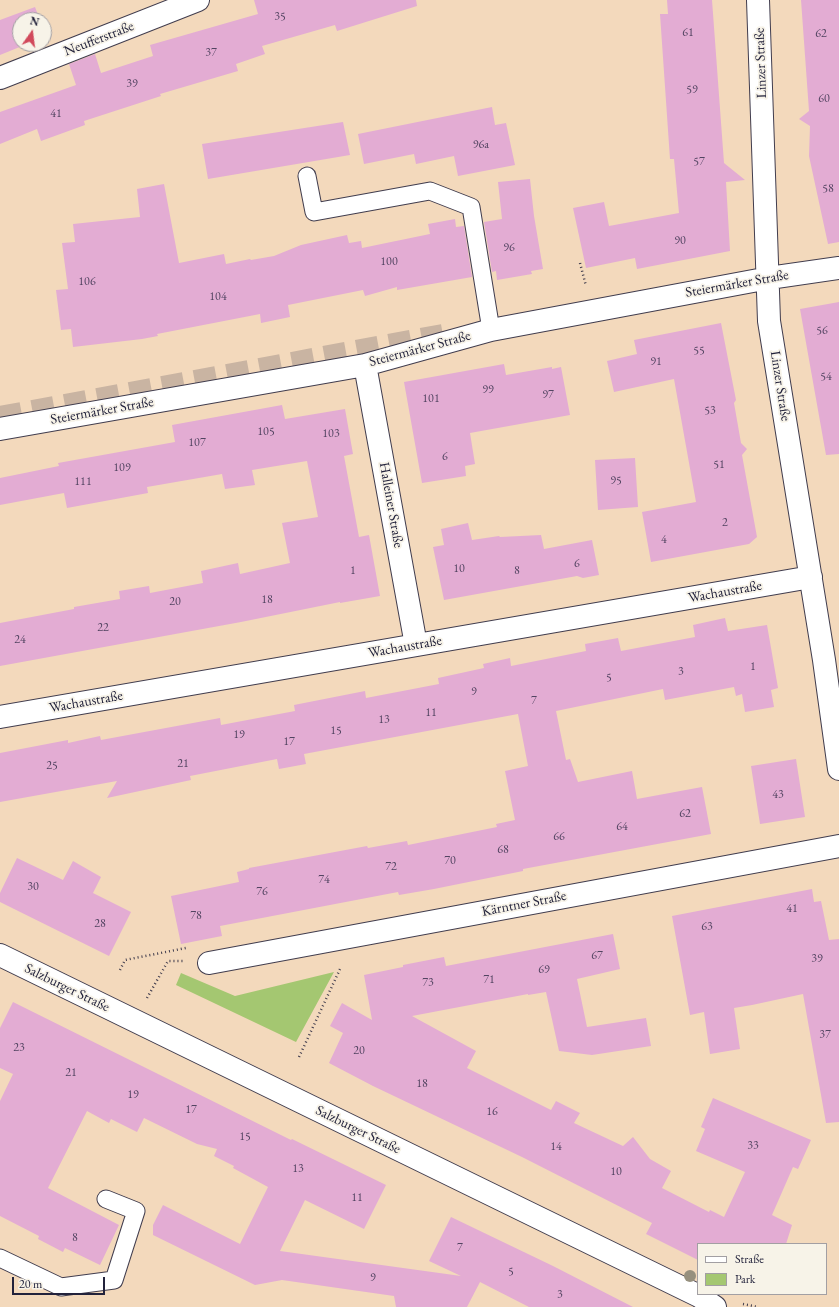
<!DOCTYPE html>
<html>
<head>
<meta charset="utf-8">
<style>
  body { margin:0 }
  #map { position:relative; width:839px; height:1307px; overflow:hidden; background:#f3d9bc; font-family:"EB Garamond",serif }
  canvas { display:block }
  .legend { position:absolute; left:697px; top:1243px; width:130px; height:52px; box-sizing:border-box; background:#f7f3e8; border:1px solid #a29fa3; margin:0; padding:5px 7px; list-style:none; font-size:12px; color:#22223b }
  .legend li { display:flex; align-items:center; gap:8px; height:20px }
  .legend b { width:20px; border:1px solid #a29fa3 }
  .north { position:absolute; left:12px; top:12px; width:40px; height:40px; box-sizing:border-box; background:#f7f3e8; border:1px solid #a29fa3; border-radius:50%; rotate:14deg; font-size:11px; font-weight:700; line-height:16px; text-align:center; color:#22223b }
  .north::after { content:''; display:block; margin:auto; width:14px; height:18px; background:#d1495b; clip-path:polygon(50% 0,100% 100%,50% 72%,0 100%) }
  .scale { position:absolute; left:12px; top:1277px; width:93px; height:18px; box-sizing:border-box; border:2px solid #22223b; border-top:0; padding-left:5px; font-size:12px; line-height:14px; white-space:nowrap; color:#22223b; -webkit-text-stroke:3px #f7f3e8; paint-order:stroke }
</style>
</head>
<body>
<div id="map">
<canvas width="839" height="1307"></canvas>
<ul class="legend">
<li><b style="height:5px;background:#fff"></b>Straße</li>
<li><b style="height:11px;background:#a4c771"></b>Park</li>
</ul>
<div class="north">N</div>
<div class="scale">20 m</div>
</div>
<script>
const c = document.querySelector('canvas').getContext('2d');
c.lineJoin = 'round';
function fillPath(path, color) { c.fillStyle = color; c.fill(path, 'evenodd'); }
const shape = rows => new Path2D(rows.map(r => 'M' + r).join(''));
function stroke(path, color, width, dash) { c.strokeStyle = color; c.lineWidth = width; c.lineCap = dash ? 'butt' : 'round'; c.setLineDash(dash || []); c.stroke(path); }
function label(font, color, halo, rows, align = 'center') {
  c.font = font + ' "EB Garamond",serif'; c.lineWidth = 3.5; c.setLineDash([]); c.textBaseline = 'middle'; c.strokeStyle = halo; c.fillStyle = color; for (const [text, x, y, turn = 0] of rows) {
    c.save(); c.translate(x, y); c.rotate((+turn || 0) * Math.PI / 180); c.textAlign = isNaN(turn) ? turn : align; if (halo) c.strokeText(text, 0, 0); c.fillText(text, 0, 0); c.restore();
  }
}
fillPath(shape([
  [334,972,296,1042,176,985,181,973,235,996]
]), '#a4c771');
fillPath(shape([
  [254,0,416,0,417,6,337,31,335,25,262,46,265,54,236,64,238,71,160,94,161,96,84,121,85,125,41,141,37,129,0,144,0,112,76,85,69,64,95,54,101,73,153,56,150,45,258,14],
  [667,0,712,0,724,163,745,180,726,182,730,251,637,269,635,258,586,268,573,208,604,202,609,226,679,213,674,159,670,159,660,14,668,14],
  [801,0,839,0,839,242,828,244,809,156,810,126,799,119,809,111],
  [35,7,40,20,20,20,20,44,27,44,0,55,0,20],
  [492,107,495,125,506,123,515,165,458,176,454,156,416,164,414,154,364,164,358,134],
  [343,122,350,155,208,179,202,144],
  [530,179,534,216,543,269,531,271,532,274,497,280,496,271,492,272,484,222,502,219,498,182],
  [164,184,179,263,224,254,226,264,250,259,251,260,274,256,301,245,347,235,349,243,361,241,362,248,430,234,428,224,455,219,456,227,464,226,472,277,397,290,397,287,365,296,363,290,288,305,290,317,261,323,260,314,157,334,158,336,142,339,73,347,71,329,61,330,56,290,68,289,62,243,75,242,73,224,140,217,137,189],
  [839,302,839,454,826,455,800,309],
  [721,323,736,400,734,403,741,443,747,449,742,455,757,537,749,544,651,562,642,512,696,502,674,379,614,392,607,361,637,354,634,340],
  [504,364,506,375,552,367,552,369,561,367,570,415,470,433,475,464,465,466,466,476,422,483,404,382],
  [282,405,285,419,345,409,353,454,344,456,359,537,369,535,380,596,340,603,340,602,241,622,0,666,0,623,74,609,74,607,120,599,119,591,149,586,150,593,203,583,201,571,238,563,240,574,290,563,282,523,318,517,307,461,252,470,255,485,225,489,222,474,147,487,148,493,67,508,64,493,0,505,0,478,59,466,58,463,175,442,172,425],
  [635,458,638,507,598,510,595,460],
  [468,523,472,540,499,536,500,537,541,535,544,549,592,540,599,575,583,578,577,576,444,600,433,547,444,545,441,529],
  [725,618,728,631,767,625,778,688,771,690,774,707,745,712,742,694,736,696,734,687,665,700,663,689,556,711,566,760,570,759,578,782,632,771,637,799,702,787,711,834,523,869,523,871,434,889,399,895,398,892,220,926,222,936,181,944,171,896,239,882,237,872,249,869,249,868,367,846,368,848,407,841,408,845,497,827,496,824,515,820,505,771,528,766,518,714,304,754,306,764,279,769,277,759,190,776,191,780,107,798,117,781,0,802,0,753,68,740,68,743,100,736,101,740,220,718,221,725,295,711,294,705,365,691,366,698,439,684,438,678,484,668,483,664,510,658,511,666,586,651,585,644,618,638,621,651,695,637,693,625],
  [796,759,805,817,760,824,751,766],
  [17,858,63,880,73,861,101,877,93,893,131,912,109,956,0,902,0,893],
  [812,889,814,902,821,901,829,940,839,939,839,1122,826,1123,803,994,752,1005,734,1008,740,1049,710,1054,704,1012,690,1015,672,916],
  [613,934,620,969,577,979,587,1027,646,1018,651,1046,592,1055,559,1051,546,992,528,995,528,994,412,1016,476,1051,467,1068,551,1110,556,1101,580,1113,574,1123,623,1146,633,1137,650,1159,671,1171,662,1188,709,1212,710,1210,724,1217,745,1172,696,1151,705,1129,701,1127,713,1098,811,1140,798,1169,793,1167,772,1215,792,1225,786,1244,698,1244,698,1260,646,1234,652,1223,522,1157,373,1086,329,1063,343,1033,330,1026,342,1003,372,1020,364,975,403,967,403,965,444,957,446,966],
  [13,1002,291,1140,292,1139,386,1185,364,1229,305,1200,280,1251,461,1276,429,1261,451,1217,553,1266,633,1307,529,1307,480,1282,467,1307,396,1307,394,1296,282,1280,255,1285,153,1235,153,1225,163,1205,240,1244,268,1187,233,1168,234,1166,214,1156,217,1149,197,1144,144,1118,137,1132,111,1119,109,1123,87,1111,48,1188,119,1225,100,1265,65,1248,63,1252,38,1239,39,1236,0,1216,0,1101,13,1074,0,1068,0,1028]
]), '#e3acd3');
stroke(shape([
  [0,417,443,335]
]), '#c9b4a2', 22, [22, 11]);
const service = shape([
  [307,176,314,212,430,191,471,207,491,330],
  [0,1258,61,1287,114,1280,136,1211,106,1199]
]);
const minor = shape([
  [758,0,769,321,824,660,839,769],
  [0,78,198,0],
  [365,365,416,645],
  [0,429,365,365,491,330,769,278,839,268],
  [0,717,811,577],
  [0,955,699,1296,715,1307],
  [209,963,839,846]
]);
stroke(service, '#413d4e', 19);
stroke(minor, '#413d4e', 24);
stroke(shape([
  [580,263,586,286],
  [120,970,125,960,186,948],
  [147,998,168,961,183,961],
  [299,1057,341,967],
  [743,1304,758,1307]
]), '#413d4e', 2.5, [1, 3]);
stroke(service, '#fff', 17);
stroke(minor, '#fff', 22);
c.fillStyle = '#96907e';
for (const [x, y] of [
  [690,1276]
]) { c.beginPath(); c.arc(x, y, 6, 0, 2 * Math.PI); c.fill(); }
label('12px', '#524461', null, [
  ["35",280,17],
  ["61",688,33],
  ["62",821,34],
  ["37",211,53],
  ["39",132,84],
  ["59",692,90],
  ["60",824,99],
  ["41",56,114],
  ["96a",481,145],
  ["57",699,162],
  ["58",828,189],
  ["90",680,241],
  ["96",509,248],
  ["100",389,262],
  ["106",87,282],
  ["104",218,297],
  ["56",822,331],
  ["55",699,351],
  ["91",656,362],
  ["54",826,377],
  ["99",488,390],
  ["97",548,395],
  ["101",431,399],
  ["53",710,411],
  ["105",266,432],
  ["103",331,434],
  ["107",197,443],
  ["6",445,457],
  ["51",719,465],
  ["109",122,468],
  ["95",616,481],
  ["111",83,482],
  ["2",725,523],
  ["4",664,540],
  ["6",577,564],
  ["10",459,569],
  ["1",353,571],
  ["8",517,571],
  ["18",267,600],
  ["20",175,602],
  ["22",103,628],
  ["24",20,640],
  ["1",753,667],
  ["3",681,672],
  ["5",609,678],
  ["9",474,692],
  ["7",534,701],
  ["11",431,713],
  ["13",384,720],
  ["15",336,731],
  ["19",239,735],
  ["17",289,742],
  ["21",183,764],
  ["25",52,766],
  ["43",778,795],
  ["62",685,814],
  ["64",622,827],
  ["66",559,837],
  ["68",503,850],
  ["70",450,861],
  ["72",391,867],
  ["74",324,880],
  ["30",33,887],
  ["76",262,892],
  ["41",792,909],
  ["78",196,916],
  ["28",100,924],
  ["63",707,927],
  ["67",597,956],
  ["39",817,959],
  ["69",544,970],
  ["71",489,980],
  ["73",428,983],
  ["37",825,1035],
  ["23",19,1048],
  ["20",359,1051],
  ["21",71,1073],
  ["18",422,1084],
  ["19",133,1095],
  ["17",191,1110],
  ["16",492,1112],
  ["15",245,1137],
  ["33",753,1146],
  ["14",556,1147],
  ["13",298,1169],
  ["10",616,1172],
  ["11",357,1198],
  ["8",75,1238],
  ["7",460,1248],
  ["5",511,1272],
  ["9",373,1278],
  ["3",560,1295]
]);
label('14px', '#22223b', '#f7f3e8', [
  ["Neufferstraße",99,39,-21],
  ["Linzer Straße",761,63,-92],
  ["Steiermärker Straße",737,284,-10],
  ["Steiermärker Straße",420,349,-15],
  ["Linzer Straße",780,386,81],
  ["Steiermärker Straße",102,411,-10],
  ["Halleiner Straße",391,505,80],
  ["Wachaustraße",725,592,-10],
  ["Wachaustraße",405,647,-10],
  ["Wachaustraße",86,702,-10],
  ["Kärntner Straße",524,904,-11],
  ["Salzburger Straße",67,988,26],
  ["Salzburger Straße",358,1130,26]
]);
</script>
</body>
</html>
